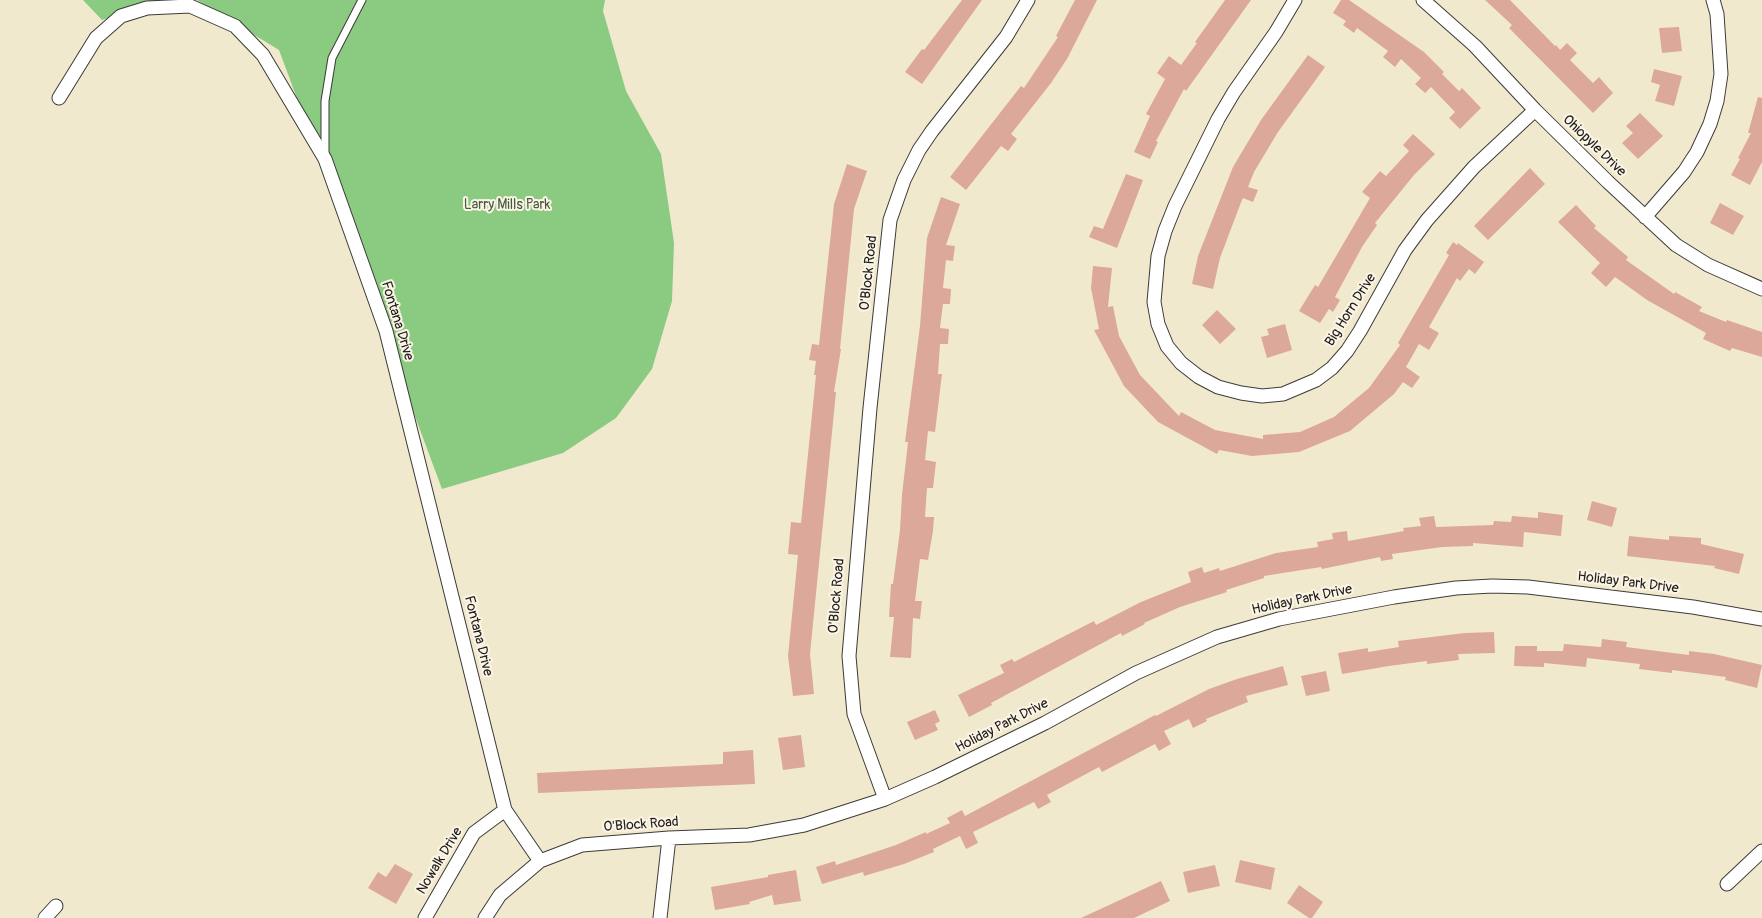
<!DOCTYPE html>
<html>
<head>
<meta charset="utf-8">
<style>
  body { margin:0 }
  canvas { display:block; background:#f1e9ce }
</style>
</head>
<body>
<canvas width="1762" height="918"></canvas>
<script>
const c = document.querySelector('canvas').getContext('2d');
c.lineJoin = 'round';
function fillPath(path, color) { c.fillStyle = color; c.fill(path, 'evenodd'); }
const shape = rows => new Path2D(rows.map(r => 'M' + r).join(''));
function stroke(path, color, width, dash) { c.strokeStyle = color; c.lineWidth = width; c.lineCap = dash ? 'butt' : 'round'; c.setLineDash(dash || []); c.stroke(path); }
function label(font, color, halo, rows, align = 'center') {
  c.font = font + ' Pangolin,sans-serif'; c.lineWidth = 4; c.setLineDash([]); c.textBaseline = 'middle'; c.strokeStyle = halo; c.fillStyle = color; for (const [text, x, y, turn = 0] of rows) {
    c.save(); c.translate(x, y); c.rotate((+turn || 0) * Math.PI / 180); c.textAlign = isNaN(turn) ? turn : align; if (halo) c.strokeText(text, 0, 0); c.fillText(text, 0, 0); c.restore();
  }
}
fillPath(shape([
  [83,0,166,0,102,20],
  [197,0,605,0,603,11,626,91,661,154,674,243,672,301,652,369,616,418,563,453,442,489,279,50]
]), '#8bca81');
fillPath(shape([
  [962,0,982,0,922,84,905,72,922,49,924,50],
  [1075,0,1097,0,1067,59,1051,83,1011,134,1017,139,1008,151,1001,146,966,190,950,177,1021,86,1024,88,1058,37,1056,36],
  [1225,0,1251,0,1186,91,1184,89,1156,141,1158,142,1150,159,1134,152,1150,116,1146,114,1165,79,1157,73,1169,56,1181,65,1197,43,1195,42],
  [1341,0,1349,0,1424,52,1444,72,1442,74,1459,91,1462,88,1481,108,1460,129,1449,118,1455,112,1431,87,1425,93,1415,84,1421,78,1401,59,1395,67,1383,57,1388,51,1357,28,1354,33,1343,25,1346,21,1333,13],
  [1485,0,1510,0,1555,46,1556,45,1560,50,1567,43,1577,53,1570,60,1593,83,1599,77,1613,93,1593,113,1509,28,1512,25],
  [1679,27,1682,51,1662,53,1659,28],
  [1308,55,1325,67,1278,132,1254,172,1248,187,1258,190,1253,202,1243,198,1240,205,1220,258,1213,289,1192,284,1198,256,1233,167,1261,120],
  [1654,69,1682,76,1674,106,1655,101,1660,85,1651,82],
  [1758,97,1762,98,1762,162,1750,185,1731,175,1740,159,1738,158,1751,133,1748,133],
  [1640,113,1663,136,1638,159,1622,143,1633,133,1626,126],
  [1413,134,1435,154,1414,175,1375,223,1377,225,1362,247,1335,297,1340,300,1333,312,1329,309,1320,323,1299,311,1315,285,1318,287,1370,198,1362,192,1380,171,1386,176,1409,151,1403,145],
  [847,164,867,171,854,209,840,349,841,349,834,392,836,392,810,654,814,694,793,696,788,656,798,555,788,554,791,522,801,523,816,375,814,375,816,361,809,360,812,344,819,345,834,204],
  [1530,168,1545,184,1488,240,1474,226],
  [1126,174,1143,180,1117,248,1089,237,1094,226,1103,229],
  [941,197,960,204,946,245,955,246,953,261,946,260,943,288,951,289,950,304,943,304,940,328,949,329,948,344,940,344,938,374,942,374,935,432,928,431,925,460,936,462,933,488,927,488,925,517,934,517,933,531,928,560,920,559,915,601,922,601,920,619,913,618,911,658,890,657,894,617,889,617,891,584,893,584,900,530,902,495,908,442,905,442,920,326,927,238],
  [1720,203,1744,216,1733,235,1710,223],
  [1576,205,1596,226,1594,228,1628,257,1626,260,1674,294,1675,292,1702,307,1699,311,1726,322,1727,320,1762,332,1762,357,1732,348,1730,351,1703,339,1706,333,1647,300,1615,277,1606,287,1591,273,1600,263,1558,222],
  [1453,242,1457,245,1458,243,1484,262,1475,274,1469,269,1460,281,1457,278,1429,327,1439,333,1429,350,1419,344,1406,367,1420,377,1412,388,1403,382,1394,394,1350,431,1299,452,1252,456,1219,450,1217,454,1158,422,1124,386,1094,330,1099,329,1091,288,1093,266,1112,268,1108,307,1113,306,1119,336,1140,375,1179,416,1181,412,1215,430,1263,439,1263,435,1300,432,1334,417,1369,388,1400,345,1398,343,1449,255,1446,253],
  [1217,310,1236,329,1220,344,1202,325],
  [1285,324,1292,350,1267,358,1261,337,1269,335,1267,329],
  [1592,501,1617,508,1612,527,1587,520],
  [1538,512,1563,515,1561,536,1524,532,1523,547,1473,543,1473,546,1442,547,1392,554,1393,559,1381,561,1380,557,1322,569,1321,567,1264,576,1264,578,1226,590,1227,592,1180,607,1144,623,1145,624,1122,636,1121,633,991,703,992,705,969,717,958,695,1004,673,1000,665,1012,659,1014,662,1094,621,1096,625,1141,602,1191,582,1188,572,1202,567,1204,573,1219,568,1220,571,1276,553,1318,547,1317,542,1333,539,1332,533,1347,531,1348,541,1404,531,1403,528,1421,526,1419,518,1434,516,1436,527,1493,525,1494,521,1511,522,1512,516,1538,518],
  [1629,536,1669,540,1669,536,1701,538,1701,544,1744,554,1739,574,1714,568,1715,566,1627,556],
  [1494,632,1495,653,1458,654,1459,660,1427,664,1427,661,1389,666,1342,674,1338,653,1368,648,1368,652,1399,647,1398,641,1465,633],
  [1602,639,1627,642,1626,647,1689,655,1689,651,1714,654,1762,665,1757,688,1725,680,1726,677,1672,670,1672,673,1639,669,1640,664,1587,658,1586,667,1544,663,1544,667,1514,666,1515,646,1537,646,1537,651,1563,651,1564,644,1601,647],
  [1283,666,1288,685,1246,696,1248,702,1206,719,1207,721,1193,728,1189,719,1164,731,1171,744,1159,751,1155,744,1102,772,1099,767,1047,795,1051,802,1038,809,1034,802,973,832,978,843,966,849,960,836,933,849,934,852,904,864,864,876,863,872,822,884,816,867,835,861,836,865,896,845,926,832,926,834,950,823,947,818,962,810,965,816,1155,715,1156,716,1209,689,1237,679],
  [1326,671,1330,691,1306,696,1301,676],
  [935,710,940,721,935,724,938,730,915,740,907,722],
  [801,735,805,767,783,770,778,738],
  [753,750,755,784,538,793,537,773,723,764,723,752],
  [1240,860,1275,868,1271,890,1235,882],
  [395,864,413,874,396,904,368,888,378,872,386,877],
  [1215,865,1220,886,1188,893,1183,872],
  [796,870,801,901,774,905,772,895,749,902,750,904,715,910,711,887,768,877,768,875],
  [1161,881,1170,901,1134,918,1081,918],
  [1299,885,1323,902,1312,918,1309,918,1287,903]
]), '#dca89a');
const service = shape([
  [325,156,325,101,332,58,362,0]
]);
const minor = shape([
  [1295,0,1276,32,1234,92,1218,119,1175,206,1165,231,1158,256,1154,302,1158,324,1167,346,1181,363,1199,377,1218,387,1241,393,1262,396,1283,394,1316,380,1332,368,1347,351,1360,331,1405,250,1427,220,1474,167,1535,110],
  [1423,0,1475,46,1535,110,1608,182,1676,245,1708,265,1762,289],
  [59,98,96,38,121,16,147,8,190,6,235,26,263,55,325,159,386,331,505,810,540,861],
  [1645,217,1684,172,1697,152,1710,124,1717,101,1721,74,1717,14,1713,0],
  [885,799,935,777,1045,723,1136,673,1217,637,1279,619,1394,597,1456,588,1492,586,1528,587,1693,607,1762,619],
  [1727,884,1762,851],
  [45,918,56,906],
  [425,918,474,833,505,810],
  [485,918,500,895,540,861,582,845,669,838,749,835,804,825,885,799,854,714,849,656,870,408,890,220,904,180,919,150,932,131,1006,37,1028,0],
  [660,918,669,838]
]);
stroke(service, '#3c3b37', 9);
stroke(minor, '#3c3b37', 15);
stroke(service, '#fff', 7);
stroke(minor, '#fff', 13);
label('14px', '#1c1c1c', '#fcf5e5', [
  ["Ohiopyle Drive",1594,146,44],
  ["O'Block Road",869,273,-84],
  ["Big Horn Drive",1351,310,-58],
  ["Fontana Drive",397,321,73],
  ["Holiday Park Drive",1628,583,7],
  ["O'Block Road",837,596,-85],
  ["Holiday Park Drive",1302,600,-12],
  ["Fontana Drive",478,636,76],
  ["Holiday Park Drive",1002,726,-27],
  ["O'Block Road",641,825,-4],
  ["Nowalk Drive",440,861,-59]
]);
label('14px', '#43593f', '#fcf5e5', [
  ["Larry Mills Park",507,205]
]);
</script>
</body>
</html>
